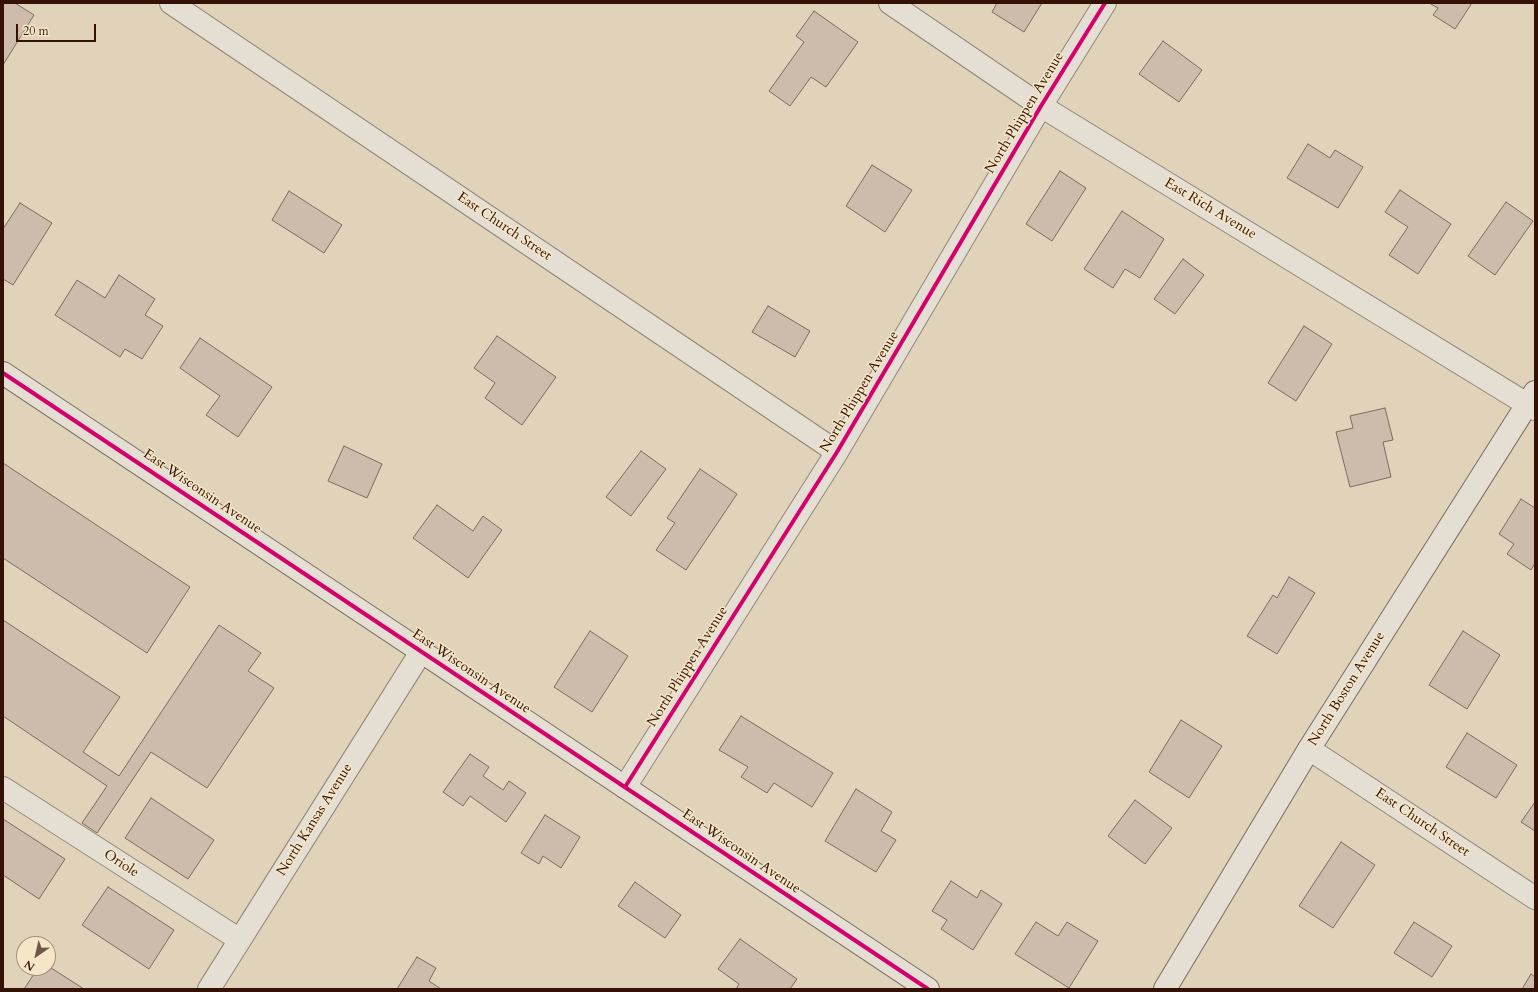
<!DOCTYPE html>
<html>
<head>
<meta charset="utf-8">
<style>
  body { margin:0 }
  #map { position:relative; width:1538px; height:992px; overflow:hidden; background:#e0d3ba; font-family:Cardo,serif }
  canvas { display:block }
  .frame { position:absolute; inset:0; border:4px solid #331205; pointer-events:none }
  .north { position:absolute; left:16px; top:936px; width:40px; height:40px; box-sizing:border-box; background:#f5e6c8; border:1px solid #a7917a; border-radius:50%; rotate:214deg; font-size:11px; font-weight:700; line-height:16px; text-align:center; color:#331205 }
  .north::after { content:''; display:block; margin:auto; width:14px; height:18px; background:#705644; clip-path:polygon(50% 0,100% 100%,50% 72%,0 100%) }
  .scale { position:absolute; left:16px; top:24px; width:80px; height:18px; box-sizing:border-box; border:2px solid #331205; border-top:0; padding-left:5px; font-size:12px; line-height:14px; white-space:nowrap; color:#331205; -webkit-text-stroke:3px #f5e6c8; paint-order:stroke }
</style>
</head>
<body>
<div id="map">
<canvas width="1538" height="992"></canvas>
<div class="frame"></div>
<div class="north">N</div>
<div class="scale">20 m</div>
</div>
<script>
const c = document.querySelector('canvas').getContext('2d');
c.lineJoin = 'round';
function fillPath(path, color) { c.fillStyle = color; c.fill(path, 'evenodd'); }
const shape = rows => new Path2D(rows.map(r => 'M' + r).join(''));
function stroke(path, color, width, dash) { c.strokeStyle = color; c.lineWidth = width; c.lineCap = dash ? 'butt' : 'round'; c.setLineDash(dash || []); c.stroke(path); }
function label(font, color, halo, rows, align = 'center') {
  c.font = font + ' Cardo,serif'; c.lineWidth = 3; c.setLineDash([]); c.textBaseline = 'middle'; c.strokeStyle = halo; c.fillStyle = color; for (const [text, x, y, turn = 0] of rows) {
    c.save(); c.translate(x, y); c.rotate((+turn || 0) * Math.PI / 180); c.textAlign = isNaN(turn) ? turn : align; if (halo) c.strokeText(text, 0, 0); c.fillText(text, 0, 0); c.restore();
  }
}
const building = shape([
  [3,3,15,3,34,15,3,65,3,3],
  [997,3,1042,3,1024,32,992,12,997,3],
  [1429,3,1472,3,1455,29,1433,15,1438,8,1429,3],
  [814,11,858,42,826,87,811,77,790,106,769,91,804,42,796,36,814,11],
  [1163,41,1202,70,1179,102,1139,74,1163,41],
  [1308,144,1330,158,1335,150,1363,167,1338,208,1287,178,1308,144],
  [872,165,912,190,885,232,846,206,872,165],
  [1060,171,1086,188,1052,241,1026,224,1060,171],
  [1400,190,1451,224,1418,274,1389,255,1408,227,1385,212,1400,190],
  [289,191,342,225,324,253,272,220,289,191],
  [1506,202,1533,221,1495,275,1468,256,1506,202],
  [20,203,52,223,13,285,3,279,3,229,20,203],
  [1122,211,1164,239,1140,278,1125,269,1113,288,1084,269,1122,211],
  [1183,259,1204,275,1175,314,1154,299,1183,259],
  [119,275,155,299,145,315,163,326,142,359,125,349,120,357,55,315,77,280,105,298,119,275],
  [768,306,810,331,795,357,752,332,768,306],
  [1304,326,1332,344,1296,401,1268,383,1304,326],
  [497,336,556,377,522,425,485,398,495,383,474,368,497,336],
  [200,338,272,387,238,437,206,415,220,396,180,368,200,338],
  [1385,408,1393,440,1383,442,1391,477,1350,487,1336,432,1353,428,1350,416,1385,408],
  [344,446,382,464,367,498,328,481,344,446],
  [641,451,666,469,631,516,606,497,641,451],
  [3,463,190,587,147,653,3,558,3,463],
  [700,469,737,494,686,570,656,550,675,523,667,518,700,469],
  [1521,499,1535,508,1535,563,1531,570,1507,554,1514,544,1499,534,1521,499],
  [437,505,473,531,483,516,502,530,468,578,413,538,437,505],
  [1289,577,1315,593,1277,654,1247,636,1273,595,1277,598,1289,577],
  [3,620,120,697,83,752,119,776,219,625,261,653,248,671,274,688,207,788,151,752,97,833,82,823,107,786,3,716,3,620],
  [590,631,628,656,592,712,554,687,590,631],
  [1463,631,1500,655,1467,709,1429,685,1463,631],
  [741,716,833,773,812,807,774,783,767,793,741,777,748,767,719,750,741,716],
  [1181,720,1222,746,1189,798,1149,772,1181,720],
  [1467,733,1517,765,1496,798,1446,767,1467,733],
  [470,754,489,767,483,776,503,790,509,781,526,793,506,822,470,796,463,806,443,792,470,754],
  [856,789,892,812,881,831,896,840,876,872,825,841,856,789],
  [151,798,214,840,188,879,125,838,151,798],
  [1135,800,1172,828,1145,864,1108,836,1135,800],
  [1535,802,1535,831,1521,822,1535,802],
  [545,815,580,837,561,868,543,856,539,864,521,853,545,815],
  [3,819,65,859,39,899,3,875,3,819],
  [1341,842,1375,865,1333,928,1299,906,1341,842],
  [951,881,977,898,981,890,1002,904,973,950,941,929,947,920,932,911,951,881],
  [635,882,681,915,665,938,618,906,635,882],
  [108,887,174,930,149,969,82,925,108,887],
  [1036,922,1058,936,1067,922,1098,941,1069,988,1015,954,1036,922],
  [1414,922,1452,946,1432,977,1394,953,1414,922],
  [740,939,797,979,790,989,736,989,739,984,718,969,740,939],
  [417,957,436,968,429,981,441,989,397,989,417,957],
  [48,966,84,989,24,989,38,968,48,968,48,966],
  [1531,974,1535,977,1535,989,1522,989,1531,974]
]);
fillPath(building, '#cdbbab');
stroke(building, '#796c5f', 1);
const street = shape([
  [171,3,837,452],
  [890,3,1041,106,1535,409],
  [1309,749,1535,898],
  [625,787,837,452,1041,106,1105,3],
  [3,788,240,940],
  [209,989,421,652]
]);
const secondary = shape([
  [3,373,928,989],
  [1165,989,1309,749,1535,392]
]);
stroke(street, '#918676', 24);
stroke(secondary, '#796c5f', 24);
stroke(street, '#e5dfd3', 22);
stroke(secondary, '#e5dfd3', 22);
stroke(shape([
  [3,373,928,989],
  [625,787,837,452,1041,106,1105,3]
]), '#d6006c', 4);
label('14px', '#331205', '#f5e6c8', [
  ["North Phippen Avenue",1025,113,-59],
  ["East Rich Avenue",1210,209,31],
  ["East Church Street",504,227,34],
  ["North Phippen Avenue",860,392,-59],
  ["East Wisconsin Avenue",202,492,34],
  ["North Phippen Avenue",688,667,-58],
  ["East Wisconsin Avenue",471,672,34],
  ["North Boston Avenue",1347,689,-58],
  ["North Kansas Avenue",315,820,-58],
  ["East Church Street",1422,823,34],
  ["East Wisconsin Avenue",741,852,34],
  ["Oriole",121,864,33]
]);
</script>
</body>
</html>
